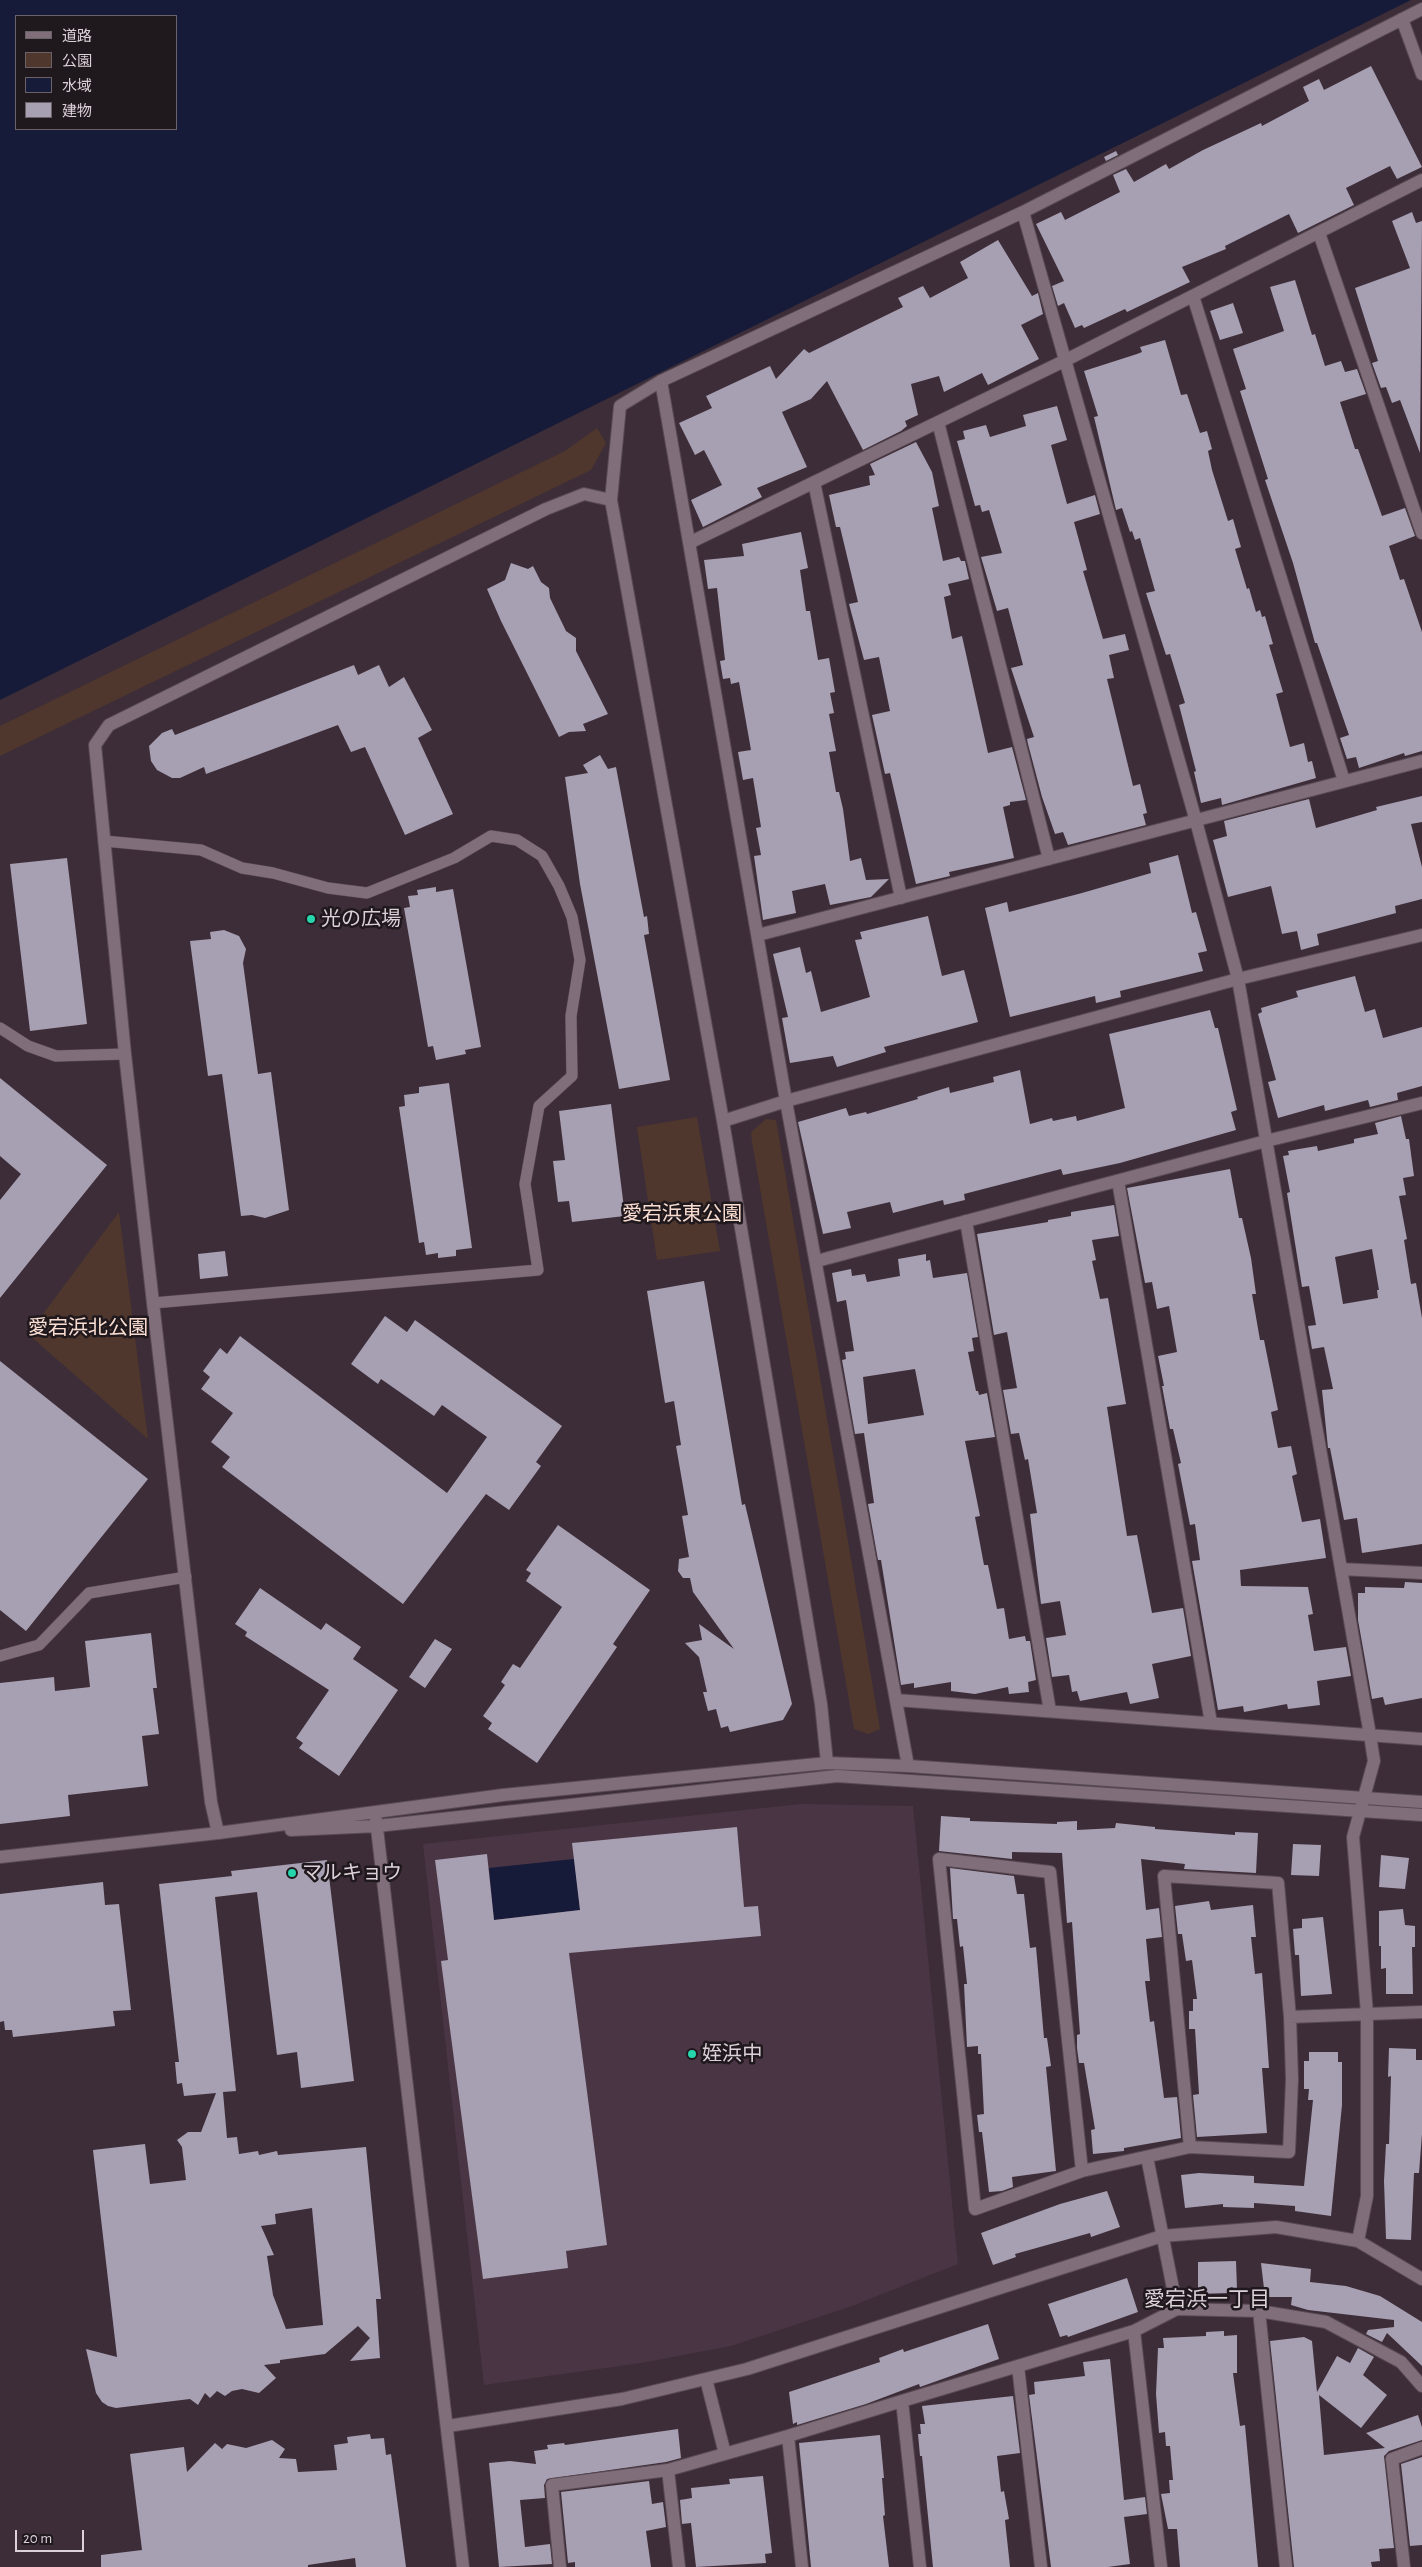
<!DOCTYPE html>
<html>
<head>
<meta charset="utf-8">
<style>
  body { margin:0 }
  #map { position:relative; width:1422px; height:2567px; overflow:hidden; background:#3d2d38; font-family:"Alegreya Sans","Noto Sans JP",sans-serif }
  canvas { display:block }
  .legend { position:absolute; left:15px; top:15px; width:162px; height:115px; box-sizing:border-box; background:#1f181d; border:1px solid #6b6268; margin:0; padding:6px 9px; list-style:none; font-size:15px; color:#dcd1d8 }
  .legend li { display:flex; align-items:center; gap:10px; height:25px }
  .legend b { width:25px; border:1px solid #6b6268 }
  .scale { position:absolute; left:15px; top:2530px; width:69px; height:22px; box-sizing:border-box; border:2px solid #dcd1d8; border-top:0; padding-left:6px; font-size:15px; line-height:18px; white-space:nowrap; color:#dcd1d8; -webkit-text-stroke:4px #1f181d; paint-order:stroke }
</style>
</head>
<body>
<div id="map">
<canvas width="1422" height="2567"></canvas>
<ul class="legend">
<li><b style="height:6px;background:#816e7b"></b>道路</li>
<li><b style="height:14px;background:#4f372d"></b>公園</li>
<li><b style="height:14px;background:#151b39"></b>水域</li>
<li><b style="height:14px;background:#a79fb2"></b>建物</li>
</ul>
<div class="scale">20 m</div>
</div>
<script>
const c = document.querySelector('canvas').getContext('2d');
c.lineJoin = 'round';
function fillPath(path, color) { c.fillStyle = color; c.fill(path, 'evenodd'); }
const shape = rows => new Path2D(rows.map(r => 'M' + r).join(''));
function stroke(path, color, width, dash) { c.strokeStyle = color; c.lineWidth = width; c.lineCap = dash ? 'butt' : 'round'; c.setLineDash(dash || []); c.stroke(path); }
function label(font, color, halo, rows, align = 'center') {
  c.font = font + ' "Alegreya Sans","Noto Sans JP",sans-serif'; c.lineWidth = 5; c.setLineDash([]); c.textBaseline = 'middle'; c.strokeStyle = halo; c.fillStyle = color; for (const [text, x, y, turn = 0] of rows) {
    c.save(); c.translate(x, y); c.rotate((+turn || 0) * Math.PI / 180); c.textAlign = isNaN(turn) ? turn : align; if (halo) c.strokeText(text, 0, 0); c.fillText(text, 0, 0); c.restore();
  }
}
fillPath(shape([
  [801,1804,913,1806,958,2264,852,2306,731,2346,641,2363,484,2385,423,1844]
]), '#4a3544');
fillPath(shape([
  [597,428,606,443,591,470,0,756,0,726,565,451],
  [697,1117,720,1251,657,1260,637,1127],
  [766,1119,776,1120,880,1729,868,1734,854,1729,752,1142,751,1132],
  [119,1212,148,1439,28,1334]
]), '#4f372d');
fillPath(shape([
  [0,0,1411,0,0,700],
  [176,16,176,129,16,129,16,16],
  [574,1859,580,1910,494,1920,489,1868]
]), '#151b39');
fillPath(shape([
  [1371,66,1422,167,1397,179,1390,166,1346,188,1354,205,1298,233,1289,214,1225,246,1226,249,1182,267,1190,282,1127,312,1125,309,1084,328,1082,325,1075,328,1064,303,1058,306,1052,286,1064,281,1036,224,1061,212,1065,220,1120,192,1113,175,1126,169,1134,182,1166,164,1169,169,1203,150,1261,123,1262,126,1309,101,1303,87,1319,79,1324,90],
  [1116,151,1118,155,1106,161,1104,157],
  [1412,212,1416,223,1422,221,1420,453,1400,400,1392,403,1386,387,1381,388,1372,363,1378,361,1355,288,1410,268,1392,221],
  [998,240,1032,296,1038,293,1043,314,1021,325,1039,359,988,385,982,373,944,392,939,376,911,384,918,415,905,421,907,426,901,431,863,450,827,381,811,399,782,412,807,467,757,488,762,497,703,527,691,500,722,485,704,450,695,455,679,423,712,408,706,396,770,366,776,379,804,349,809,353,903,307,898,298,923,286,930,298,968,278,960,262],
  [1295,280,1312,335,1315,334,1325,366,1341,361,1345,372,1357,369,1366,394,1340,402,1355,449,1358,449,1382,516,1405,508,1415,536,1389,546,1400,580,1404,579,1422,632,1422,751,1405,756,1404,753,1359,768,1356,757,1347,759,1340,738,1349,735,1317,643,1315,643,1293,563,1265,480,1268,479,1240,391,1246,389,1233,349,1284,331,1270,287],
  [1233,303,1243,333,1220,340,1210,311],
  [1165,340,1181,395,1187,394,1200,433,1207,431,1212,449,1208,451,1212,470,1228,521,1233,519,1241,547,1235,549,1247,589,1249,588,1256,612,1260,610,1262,617,1265,616,1273,644,1269,645,1283,692,1276,694,1290,747,1304,743,1308,762,1312,761,1316,778,1222,805,1221,798,1201,803,1194,772,1196,771,1179,705,1185,703,1170,654,1166,655,1146,593,1155,591,1140,538,1135,540,1132,531,1130,532,1122,508,1116,510,1094,417,1098,416,1084,371,1137,354,1142,352,1140,347],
  [1057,406,1067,440,1051,445,1067,504,1095,495,1100,514,1074,522,1087,570,1083,571,1103,639,1125,634,1129,650,1109,655,1114,678,1107,679,1133,786,1140,784,1147,813,1143,814,1146,825,1068,845,1063,832,1055,834,1042,797,1028,744,1027,739,1034,737,1011,668,1023,665,1008,608,997,611,981,557,1002,553,989,510,982,512,980,505,975,506,957,441,965,439,963,431,986,425,990,437,1026,426,1023,415],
  [916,442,932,472,939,506,932,508,943,561,959,557,961,561,965,561,969,579,948,584,951,595,944,597,952,639,962,636,988,753,1012,747,1026,800,1010,802,1010,805,1003,807,1014,858,949,872,950,876,916,884,890,773,885,774,872,715,890,711,879,657,864,660,849,604,858,602,840,527,836,527,829,495,870,485,869,476,875,475,870,464],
  [801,532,808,568,800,570,806,611,810,611,818,660,829,658,835,692,830,693,834,713,829,714,836,751,829,752,836,792,839,792,843,809,850,861,861,858,866,880,889,879,871,897,830,905,825,884,792,891,796,913,763,920,754,856,761,855,756,828,761,827,753,778,743,780,738,752,751,750,739,682,731,684,730,678,723,679,720,661,725,660,717,588,708,589,704,560,744,556,742,544],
  [511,563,528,569,533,566,541,582,549,588,550,598,566,631,576,638,576,651,608,714,583,724,586,731,569,732,559,737,501,621,487,589,505,580],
  [354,665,358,675,379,665,389,687,404,677,432,730,418,738,453,814,405,835,365,747,351,752,338,725,206,774,204,767,180,778,172,778,157,770,151,761,149,746,162,733,172,729,175,735],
  [600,755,608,769,616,767,644,917,647,916,649,934,644,935,670,1080,619,1089,580,884,565,777,588,773,583,765],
  [1422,796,1422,822,1411,824,1422,867,1422,899,1395,906,1396,913,1317,934,1319,945,1301,950,1297,931,1282,934,1271,886,1228,897,1213,840,1227,836,1224,821,1309,799,1316,828,1377,810,1376,807],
  [1178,855,1192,913,1196,912,1207,951,1198,953,1203,971,1120,991,1121,997,1096,1003,1095,996,1010,1017,985,908,1007,902,1009,912,1082,893,1151,873,1149,863],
  [67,858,87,1024,30,1031,10,864],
  [436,887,436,892,453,889,481,1047,465,1050,466,1054,436,1060,433,1046,428,1047,404,908,410,907,408,896,418,895,417,890],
  [928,916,942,976,964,970,978,1022,884,1047,886,1052,837,1067,833,1056,790,1063,782,1018,788,1017,773,954,800,947,806,973,811,971,821,1012,870,997,855,940,862,939,860,932],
  [224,930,239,936,246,949,243,963,258,1074,271,1072,289,1210,265,1218,252,1215,241,1216,222,1074,208,1076,190,941,211,939,210,932],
  [1355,976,1365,1012,1375,1009,1383,1038,1422,1027,1422,1086,1397,1093,1398,1100,1370,1107,1368,1100,1325,1111,1324,1105,1278,1118,1268,1082,1276,1080,1258,1014,1262,1012,1261,1008,1298,997,1296,991],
  [1210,1010,1215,1028,1218,1028,1237,1110,1231,1112,1236,1130,1120,1163,1063,1175,1061,1169,964,1194,965,1200,944,1205,943,1200,893,1213,890,1202,847,1212,851,1228,823,1234,798,1122,846,1108,849,1116,866,1112,867,1114,918,1099,917,1097,949,1087,950,1093,994,1082,993,1077,1020,1070,1030,1124,1052,1118,1053,1121,1076,1116,1077,1121,1125,1108,1109,1034],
  [0,1078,107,1165,0,1298,0,1200,21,1174,0,1156],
  [449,1083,472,1248,456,1250,456,1256,438,1258,438,1253,426,1255,424,1242,419,1243,399,1107,405,1106,404,1095,419,1093,419,1087],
  [611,1104,625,1216,572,1222,569,1201,558,1202,553,1161,565,1160,559,1111],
  [1401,1116,1406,1139,1409,1139,1414,1176,1403,1178,1406,1195,1399,1196,1407,1239,1404,1240,1411,1284,1416,1283,1422,1318,1422,1544,1362,1553,1357,1518,1344,1520,1330,1448,1328,1448,1322,1390,1333,1389,1324,1347,1312,1349,1308,1326,1316,1325,1309,1286,1302,1287,1287,1193,1290,1192,1283,1156,1289,1155,1288,1151,1299,1149,1317,1146,1318,1151,1354,1143,1354,1139,1378,1134,1375,1123],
  [1372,1249,1379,1290,1377,1290,1378,1298,1343,1304,1335,1257],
  [1230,1169,1239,1218,1242,1218,1251,1258,1256,1294,1252,1294,1260,1340,1264,1340,1278,1410,1271,1412,1278,1448,1291,1446,1297,1474,1292,1476,1302,1522,1320,1519,1326,1558,1240,1570,1241,1586,1308,1587,1313,1614,1308,1615,1314,1651,1346,1647,1351,1676,1317,1681,1320,1705,1288,1709,1287,1704,1244,1712,1243,1706,1218,1710,1192,1561,1200,1560,1195,1524,1190,1525,1178,1464,1181,1463,1173,1429,1170,1429,1162,1386,1164,1386,1158,1356,1177,1352,1169,1306,1157,1309,1152,1282,1145,1283,1127,1188],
  [1114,1205,1119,1236,1092,1240,1096,1260,1092,1261,1100,1299,1108,1298,1126,1404,1107,1407,1127,1536,1137,1535,1152,1613,1183,1608,1191,1656,1152,1664,1159,1698,1130,1704,1127,1692,1080,1701,1077,1691,1072,1692,1069,1675,1052,1677,1046,1638,1066,1635,1060,1601,1041,1604,1030,1514,1037,1513,1028,1459,1025,1460,1019,1433,1011,1434,1003,1390,1017,1388,1007,1332,994,1335,977,1234,1048,1222,1048,1220,1071,1216,1071,1212],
  [225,1251,228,1276,200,1279,198,1254],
  [926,1254,926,1261,930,1260,933,1278,967,1273,978,1337,972,1338,974,1351,968,1352,976,1391,978,1391,979,1395,987,1393,995,1437,965,1441,980,1516,975,1517,984,1565,988,1565,997,1609,1004,1608,1009,1639,1025,1636,1026,1641,1030,1641,1036,1680,1028,1682,1029,1692,1009,1694,1008,1687,975,1694,951,1691,951,1682,914,1688,914,1683,901,1685,881,1560,878,1560,868,1504,874,1503,864,1433,855,1434,842,1360,846,1359,845,1352,854,1351,846,1300,837,1302,832,1273,851,1269,852,1276,865,1274,867,1282,900,1276,898,1259],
  [915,1369,924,1415,868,1424,863,1377],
  [704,1281,742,1505,745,1504,792,1704,783,1720,730,1732,728,1726,721,1728,716,1709,708,1711,703,1692,707,1692,699,1657,685,1643,702,1640,699,1624,734,1649,693,1592,690,1578,683,1578,678,1571,679,1559,689,1557,682,1516,688,1515,676,1446,681,1445,674,1401,665,1403,647,1291],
  [385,1316,407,1332,415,1320,562,1426,536,1462,541,1466,509,1510,486,1494,403,1604,222,1467,230,1457,211,1442,233,1413,201,1389,210,1377,203,1371,220,1348,227,1354,240,1336,447,1493,487,1437,442,1405,434,1416,381,1379,378,1384,351,1364],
  [0,1361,148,1479,26,1631,0,1610],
  [558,1525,650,1590,613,1644,617,1647,537,1763,488,1729,492,1723,483,1716,505,1685,501,1682,513,1664,520,1668,562,1607,526,1581,531,1573,526,1570],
  [1405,1582,1422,1583,1422,1698,1385,1705,1383,1697,1372,1699,1358,1620,1358,1593,1365,1593,1365,1587,1404,1588],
  [260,1588,321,1630,326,1623,361,1647,353,1659,398,1690,339,1776,299,1748,303,1743,296,1738,329,1690,245,1636,247,1632,235,1624],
  [151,1633,157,1688,153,1688,159,1734,142,1736,148,1786,68,1795,70,1816,0,1824,0,1683,54,1677,55,1691,90,1687,85,1641],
  [435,1639,452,1649,425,1688,409,1677],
  [941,1816,970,1818,970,1821,1057,1824,1057,1822,1077,1821,1077,1830,1115,1828,1116,1823,1155,1827,1155,1829,1235,1835,1235,1832,1258,1833,1256,1873,1184,1869,1185,1864,1141,1859,1146,1910,1159,1908,1162,1937,1146,1939,1150,1981,1145,1981,1150,2022,1154,2021,1164,2098,1177,2097,1181,2138,1124,2148,1124,2151,1093,2154,1091,2130,1095,2129,1084,2063,1079,2063,1077,2048,1077,2035,1080,2034,1072,1922,1067,1923,1062,1853,1012,1852,1012,1859,939,1851],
  [737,1827,744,1907,758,1906,761,1936,569,1953,607,2245,566,2251,568,2268,483,2279,441,1961,448,1960,435,1860,487,1854,494,1920,580,1910,572,1843],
  [1293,1844,1321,1845,1319,1876,1291,1875],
  [1381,1855,1409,1858,1405,1889,1379,1887],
  [327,1860,354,2081,301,2088,297,2052,277,2055,257,1892,215,1897,236,2091,223,2092,227,2138,237,2137,239,2154,258,2151,259,2155,277,2151,278,2155,366,2147,381,2299,376,2299,380,2358,350,2361,370,2338,358,2326,325,2354,280,2360,280,2363,264,2365,276,2378,259,2393,242,2389,232,2391,225,2396,217,2391,210,2398,205,2393,198,2405,190,2399,116,2408,108,2406,102,2402,96,2393,86,2349,117,2357,93,2150,145,2144,150,2184,186,2180,182,2147,177,2140,188,2132,201,2132,216,2093,184,2096,182,2083,177,2084,175,2062,179,2062,159,1884,232,1876,231,1871],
  [312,2208,323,2325,286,2329,273,2295,267,2256,274,2255,261,2226,276,2224,275,2214],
  [950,1868,1014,1876,1017,1894,1024,1894,1030,1948,1036,1947,1044,2038,1047,2038,1051,2066,1046,2067,1056,2171,1012,2177,1013,2187,1002,2191,989,2192,982,2132,979,2132,977,2115,984,2114,981,2054,978,2054,978,2046,967,2047,964,1984,967,1984,963,1946,960,1947,957,1919,953,1919],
  [103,1882,105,1905,119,1904,131,2010,113,2011,115,2026,13,2037,12,2030,5,2030,4,2021,0,2022,0,1894],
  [1209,1901,1211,1910,1253,1905,1256,1937,1251,1937,1255,1974,1262,1973,1266,2024,1269,2068,1262,2068,1267,2133,1197,2137,1193,2095,1199,2094,1195,2029,1189,2029,1189,2011,1193,2011,1193,1999,1197,1999,1192,1960,1186,1961,1182,1934,1178,1934,1175,1906],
  [1403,1909,1405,1925,1415,1926,1415,1947,1412,1947,1413,1994,1386,1994,1386,1968,1381,1969,1381,1946,1379,1946,1379,1911],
  [1323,1917,1332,1994,1301,1996,1299,1955,1295,1955,1293,1929,1302,1928,1302,1919],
  [1389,2048,1416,2049,1416,2060,1422,2060,1422,2134,1419,2173,1414,2173,1411,2240,1386,2239,1384,2181,1386,2144,1389,2144,1391,2076,1388,2077],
  [1309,2052,1338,2052,1338,2062,1342,2062,1342,2105,1331,2216,1295,2211,1295,2206,1254,2203,1254,2208,1223,2207,1223,2204,1185,2208,1181,2175,1199,2173,1254,2176,1254,2183,1304,2186,1313,2100,1308,2100,1309,2089,1304,2089,1304,2061,1309,2061],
  [1107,2191,1120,2227,1091,2237,1090,2233,1015,2254,1016,2257,993,2265,981,2233,1060,2204],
  [1236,2261,1237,2289,1231,2287,1228,2293,1198,2294,1198,2262],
  [1261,2263,1311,2269,1310,2282,1346,2286,1380,2296,1422,2322,1422,2366,1387,2333,1382,2342,1366,2334,1368,2330,1394,2327,1394,2320,1308,2310,1291,2305,1292,2297,1265,2297],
  [1127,2278,1138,2312,1068,2337,1067,2335,1060,2337,1048,2304],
  [988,2324,999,2359,920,2387,919,2384,866,2404,797,2425,797,2422,793,2424,789,2392,880,2362,879,2358,903,2349,904,2352],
  [1224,2331,1224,2336,1237,2335,1237,2373,1233,2373,1240,2426,1245,2425,1258,2567,1180,2567,1177,2529,1168,2529,1161,2494,1170,2493,1169,2480,1173,2480,1170,2446,1166,2446,1165,2432,1159,2433,1156,2394,1158,2348,1164,2348,1163,2338,1206,2336,1206,2332],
  [1304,2337,1312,2341,1317,2392,1337,2356,1350,2363,1358,2348,1374,2357,1363,2375,1387,2395,1361,2428,1319,2395,1324,2455,1385,2448,1366,2433,1418,2415,1422,2427,1422,2440,1389,2451,1384,2456,1394,2548,1379,2549,1380,2561,1371,2562,1372,2567,1294,2567,1270,2341],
  [1110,2359,1124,2500,1145,2497,1147,2514,1124,2517,1130,2564,1108,2567,1051,2567,1029,2395,1035,2394,1034,2382,1085,2376,1083,2362],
  [1013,2396,1020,2453,997,2456,1001,2492,1004,2491,1009,2519,1005,2520,1010,2567,933,2567,922,2456,920,2456,918,2434,921,2434,920,2424,925,2424,922,2406],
  [678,2429,681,2458,666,2462,547,2479,544,2485,545,2498,520,2500,525,2547,550,2544,552,2564,499,2567,489,2463,510,2461,536,2464,534,2451,548,2449,547,2445,564,2443,565,2445],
  [370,2434,371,2439,384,2438,386,2455,391,2454,406,2567,356,2567,355,2558,308,2565,308,2567,101,2567,101,2555,142,2550,130,2454,184,2447,187,2472,215,2443,222,2449,227,2444,246,2448,272,2440,285,2449,279,2458,296,2459,298,2472,337,2470,334,2445,348,2443,347,2437],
  [880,2435,884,2478,882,2478,885,2515,883,2516,889,2567,811,2567,799,2443],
  [1422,2457,1422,2545,1410,2546,1401,2464],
  [763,2476,772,2553,765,2554,766,2563,696,2567,691,2523,682,2524,680,2500,692,2498,691,2488,730,2484,729,2479],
  [649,2481,652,2504,663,2502,666,2527,646,2531,651,2567,575,2567,575,2562,568,2563,561,2492]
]), '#a79fb2');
const lane = shape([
  [104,841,201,850,242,868,273,873,328,888,367,893,454,858,491,836,517,840,542,856,559,886,572,917,580,960,571,1016,572,1076,539,1106,525,1184,538,1270,153,1303],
  [0,1028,28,1046,56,1056,125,1054],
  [0,1656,39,1645,89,1593,186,1577]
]);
const street = shape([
  [1402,19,1422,74],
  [1023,212,1196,821,1238,979,1370,1735,1374,1761,1353,1837,1367,2014,1367,2196,1358,2241],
  [1319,233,1422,533],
  [1193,296,1344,781],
  [661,381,786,1101,908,1766],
  [938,422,1049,859],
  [814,482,901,898],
  [611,500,620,406,661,381,1023,212,1422,9],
  [691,542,1064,361,1422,180],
  [758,935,1422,761],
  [1118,1181,1211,1723],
  [966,1221,1050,1711],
  [817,1261,1266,1141,1422,1103],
  [1341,1569,1422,1573],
  [896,1700,1422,1739],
  [0,1857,218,1833],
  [1190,2147,1289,2152,1292,2079,1290,2017],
  [1147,2157,1177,2309],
  [1082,2171,1050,1872,939,1859,975,2209,1082,2171,1190,2147,1164,1876,1278,1883,1290,2017,1422,2012],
  [1259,2311,1326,2322,1401,2362,1422,2386],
  [1018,2366,1134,2331],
  [706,2379,725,2454],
  [448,2426,622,2399,747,2369,1162,2236,1276,2227,1358,2241,1422,2279],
  [788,2436,902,2401],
  [668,2470,679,2567],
  [560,2567,552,2485,668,2470,788,2436,802,2567],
  [920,2567,902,2401,1018,2366,1041,2567],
  [1161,2567,1134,2331,1177,2309,1259,2311,1286,2567],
  [1404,2567,1392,2459,1422,2448]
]);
const secondary = shape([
  [723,1121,786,1101,1238,979,1422,935],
  [376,1820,463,2567],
  [291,1830,377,1826,837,1776,1422,1815],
  [218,1833,211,1802,153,1303,125,1054,95,745,109,725,546,509,584,494,611,500,723,1121,821,1704,827,1763],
  [218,1833,503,1795,827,1763,908,1766,1422,1802]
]);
stroke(lane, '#584a53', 12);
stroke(street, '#584a53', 14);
stroke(secondary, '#584a53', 14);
stroke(lane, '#816e7b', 11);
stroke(street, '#816e7b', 12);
stroke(secondary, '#816e7b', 12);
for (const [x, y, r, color] of [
  [311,919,5,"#27d5ad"],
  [292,1873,5,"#27d5ad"],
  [692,2054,5,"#27d5ad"]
]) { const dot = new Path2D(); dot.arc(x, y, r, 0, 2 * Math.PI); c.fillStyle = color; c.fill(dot); stroke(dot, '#1f181d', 2); }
label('20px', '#dcd1d8', '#1f181d', [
  ["光の広場",321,919],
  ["マルキョウ",302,1873],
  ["姪浜中",702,2054]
], 'left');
label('20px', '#f9ddd1', '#1f181d', [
  ["愛宕浜東公園",682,1214],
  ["愛宕浜北公園",88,1328]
]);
label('21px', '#dcd1d8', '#1f181d', [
  ["愛宕浜一丁目",1207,2300]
]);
</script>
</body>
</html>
